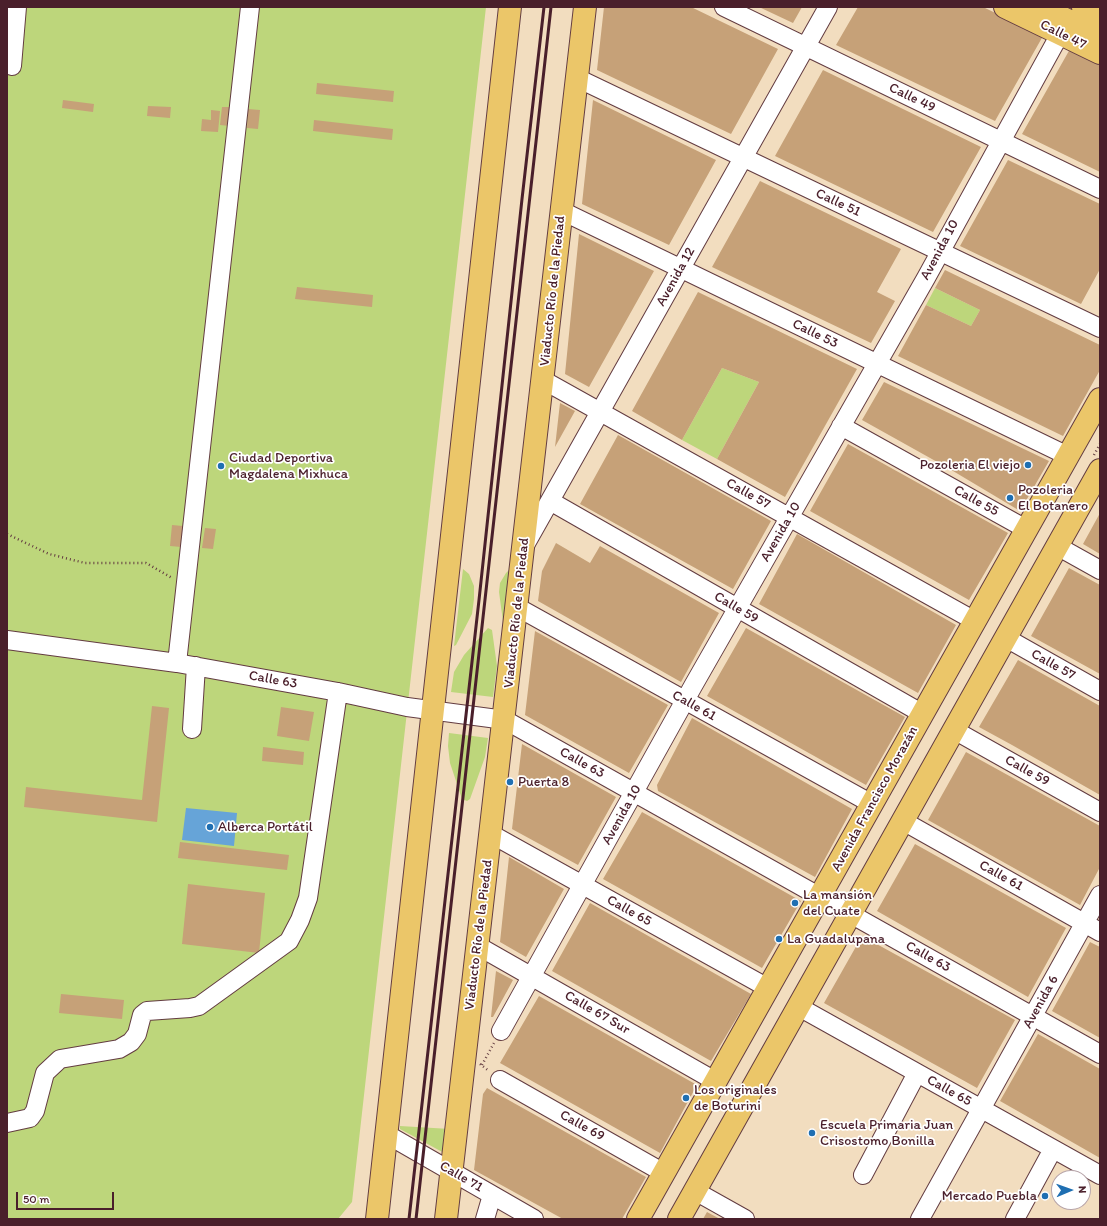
<!DOCTYPE html>
<html>
<head>
<meta charset="utf-8">
<style>
  body { margin:0 }
  #map { position:relative; width:1107px; height:1226px; overflow:hidden; background:#f2ddbf; font-family:Itim,sans-serif }
  canvas { display:block }
  .frame { position:absolute; inset:0; border:8px solid #4a1f2b; pointer-events:none }
  .north { position:absolute; left:1051px; top:1170px; width:40px; height:40px; box-sizing:border-box; background:#fff; border:1px solid #b7a5aa; border-radius:50%; rotate:88deg; font-size:11px; font-weight:700; line-height:16px; text-align:center; color:#4a1f2b }
  .north::after { content:''; display:block; margin:auto; width:14px; height:18px; background:#1f6fb2; clip-path:polygon(50% 0,100% 100%,50% 72%,0 100%) }
  .scale { position:absolute; left:16px; top:1192px; width:98px; height:18px; box-sizing:border-box; border:2px solid #4a1f2b; border-top:0; padding-left:5px; font-size:12px; line-height:14px; white-space:nowrap; color:#4a1f2b; -webkit-text-stroke:3px #fff; paint-order:stroke }
</style>
</head>
<body>
<div id="map">
<canvas width="1107" height="1226"></canvas>
<div class="frame"></div>
<div class="north">N</div>
<div class="scale">50 m</div>
</div>
<script>
const c = document.querySelector('canvas').getContext('2d');
c.lineJoin = 'round';
function fillPath(path, color) { c.fillStyle = color; c.fill(path, 'evenodd'); }
const shape = rows => new Path2D(rows.map(r => 'M' + r).join(''));
function stroke(path, color, width, dash) { c.strokeStyle = color; c.lineWidth = width; c.lineCap = dash ? 'butt' : 'round'; c.setLineDash(dash || []); c.stroke(path); }
function label(font, color, halo, rows, align = 'center') {
  c.font = font + ' Itim,sans-serif'; c.lineWidth = 3.5; c.setLineDash([]); c.textBaseline = 'middle'; c.strokeStyle = halo; c.fillStyle = color; for (const [text, x, y, turn = 0] of rows) {
    c.save(); c.translate(x, y); c.rotate((+turn || 0) * Math.PI / 180); c.textAlign = isNaN(turn) ? turn : align; if (halo) c.strokeText(text, 0, 0); c.fillText(text, 0, 0); c.restore();
  }
}
fillPath(shape([
  [7,7,486,7,352,1202,338,1219,7,1219],
  [935,288,980,310,971,326,926,305],
  [722,368,759,382,717,459,682,440],
  [463,569,469,574,474,586,474,599,472,614,456,645,454,646],
  [509,570,510,571,504,629,499,592,500,583,506,573],
  [488,628,492,630,497,666,493,697,451,692,454,672,464,655],
  [449,733,488,738,485,757,470,799,467,801,462,799,450,763,448,746],
  [400,1126,450,1129,446,1154,400,1129]
]), '#bdd67b');
fillPath(shape([
  [186,808,237,813,234,846,182,840]
]), '#66a4d8');
fillPath(shape([
  [604,7,691,7,778,49,731,134,597,70],
  [759,7,802,7,793,23],
  [858,7,983,7,1043,36,995,121,836,45],
  [1070,49,1100,63,1100,172,1022,134],
  [823,70,981,147,933,232,775,156],
  [317,83,394,91,393,102,316,94],
  [63,100,94,104,93,112,62,108],
  [593,100,716,160,669,245,582,204],
  [148,106,171,107,170,118,147,116],
  [222,107,232,107,230,126,220,125],
  [248,109,260,110,258,129,247,128],
  [211,110,220,111,218,132,201,131,202,119,211,120],
  [314,120,393,129,392,140,313,131],
  [1008,160,1100,204,1100,269,1081,304,960,246],
  [760,181,901,249,877,292,895,301,871,343,712,267],
  [579,234,654,271,589,387,565,374],
  [945,270,1100,345,1100,370,1063,436,898,356,926,305,971,326,980,310,935,288],
  [297,287,373,295,372,307,295,299],
  [698,292,857,369,785,497,717,459,759,382,722,368,682,440,632,411],
  [884,382,1049,461,1020,511,948,468,862,420],
  [560,403,575,411,555,447],
  [618,435,771,521,733,589,580,504],
  [848,444,1008,533,969,600,810,511],
  [1100,513,1100,554,1083,544],
  [172,525,183,526,181,547,170,546],
  [205,528,216,529,213,549,202,548],
  [797,534,956,625,918,693,759,604],
  [556,543,590,563,600,546,719,613,681,682,538,601,542,571],
  [1069,568,1100,585,1100,674,1031,636],
  [746,628,905,717,866,785,707,696],
  [535,631,668,705,629,773,525,715],
  [1018,660,1100,706,1100,795,1012,745,979,727],
  [152,706,169,708,157,822,24,807,26,787,142,800],
  [281,707,314,712,309,741,277,736],
  [692,718,852,809,815,877,658,791,657,785],
  [522,744,616,797,578,865,512,829],
  [263,747,304,752,303,765,262,761],
  [966,752,1100,826,1100,867,1080,905,928,820],
  [642,812,801,901,762,968,603,879],
  [180,842,289,855,287,870,178,858],
  [915,844,1066,928,1028,997,877,911],
  [509,857,564,889,526,957,500,942],
  [188,884,265,893,259,953,182,944],
  [590,903,751,994,711,1061,552,971],
  [862,936,1015,1020,977,1088,824,1003],
  [1090,942,1100,947,1100,1038,1052,1011],
  [496,971,513,980,493,1017,491,1017],
  [61,994,124,1000,122,1019,59,1013],
  [539,996,697,1085,660,1153,500,1063],
  [1038,1034,1100,1069,1100,1158,1000,1101],
  [487,1088,646,1177,622,1219,563,1219,474,1170,483,1094],
  [707,1212,720,1219,703,1219]
]), '#c6a178');
const minor = shape([
  [724,7,1100,189],
  [12,66,17,7],
  [577,78,1100,328],
  [562,211,1068,456],
  [543,380,975,621],
  [841,426,1026,529],
  [550,501,923,714],
  [525,545,828,7],
  [1057,546,1100,570],
  [517,607,872,804],
  [1006,638,1100,691],
  [7,640,177,663,338,692,407,707,505,720,1100,1054],
  [177,663,250,7],
  [192,729,196,666],
  [954,730,1100,812],
  [903,821,1100,932],
  [491,834,768,988],
  [478,946,715,1081],
  [799,1007,1100,1175],
  [501,1031,693,686,926,278,1060,34],
  [500,1080,664,1173],
  [7,1123,30,1118,35,1111,45,1073,60,1059,119,1049,131,1042,137,1034,142,1015,147,1011,190,1008,199,1006,289,941,300,920,308,898,338,692],
  [388,1135,534,1219],
  [863,1175,917,1073],
  [695,1191,745,1219],
  [485,1219,492,1195],
  [920,1219,1100,895],
  [1015,1219,1053,1149]
]);
const major = shape([
  [1005,7,1100,53],
  [1041,7,1100,36],
  [1083,7,1100,15],
  [377,1219,510,7],
  [446,1219,585,7],
  [638,1219,1100,399],
  [679,1219,1100,470]
]);
stroke(minor, '#633c41', 20);
stroke(major, '#633c41', 24);
stroke(shape([
  [1094,455,1100,444],
  [7,534,49,554,85,563,146,563,172,578],
  [480,1064,489,1071],
  [482,1065,494,1043]
]), '#633c41', 2.5, [1, 3]);
stroke(minor, '#fff', 18);
stroke(major, '#ebc669', 22);
stroke(shape([
  [409,1219,479,600,522,199,544,7],
  [416,1219,551,7]
]), '#4a1f2b', 3);
for (const [x, y, r, color] of [
  [1028,465,4,"#1f6fb2"],
  [221,466,4,"#1f6fb2"],
  [1010,498,4,"#1f6fb2"],
  [510,782,4,"#1f6fb2"],
  [210,827,4,"#1f6fb2"],
  [795,903,4,"#1f6fb2"],
  [779,939,4,"#1f6fb2"],
  [686,1098,4,"#1f6fb2"],
  [812,1133,4,"#1f6fb2"],
  [1045,1196,4,"#1f6fb2"]
]) { const dot = new Path2D(); dot.arc(x, y, r, 0, 2 * Math.PI); c.fillStyle = color; c.fill(dot); stroke(dot, '#fff', 1.5); }
label('14px', '#4a1f2b', '#fff', [
  ["Calle 47",1063,35,26],
  ["Calle 49",912,98,26],
  ["Calle 51",838,203,25],
  ["Avenida 10",940,250,-62],
  ["Avenida 12",676,277,-61],
  ["Viaducto Río de la Piedad",553,291,-84],
  ["Calle 53",815,334,26],
  ["Calle 57",748,494,29],
  ["Calle 55",976,501,29],
  ["Avenida 10",781,532,-60],
  ["Calle 59",736,608,30],
  ["Viaducto Río de la Piedad",517,613,-84],
  ["Calle 57",1053,665,29],
  ["Calle 63",273,680,10],
  ["Calle 61",694,706,29],
  ["Calle 63",582,763,29],
  ["Calle 59",1027,771,29],
  ["Avenida Francisco Morazán",875,799,-61],
  ["Avenida 10",622,815,-61],
  ["Calle 61",1001,876,29],
  ["Calle 65",629,911,29],
  ["Viaducto Río de la Piedad",479,935,-83],
  ["Calle 63",928,957,29],
  ["Avenida 6",1041,1002,-61],
  ["Calle 67 Sur",597,1013,30],
  ["Calle 65",949,1091,29],
  ["Calle 69",582,1126,29],
  ["Calle 71",461,1177,30]
]);
label('14px', '#4a1f2b', '#fff', [
  ["Ciudad Deportiva",229,458],
  ["Magdalena Mixhuca",229,474],
  ["Pozoleria El viejo",1020,465,"right"],
  ["Pozoleria",1018,490],
  ["El Botanero",1018,506],
  ["Puerta 8",518,782],
  ["Alberca Portátil",218,827],
  ["La mansión",803,895],
  ["del Cuate",803,911],
  ["La Guadalupana",787,939],
  ["Los originales",694,1090],
  ["de Boturini",694,1106],
  ["Escuela Primaria Juan",820,1125],
  ["Crisostomo Bonilla",820,1141],
  ["Mercado Puebla",1037,1196,"right"]
], 'left');
</script>
</body>
</html>
